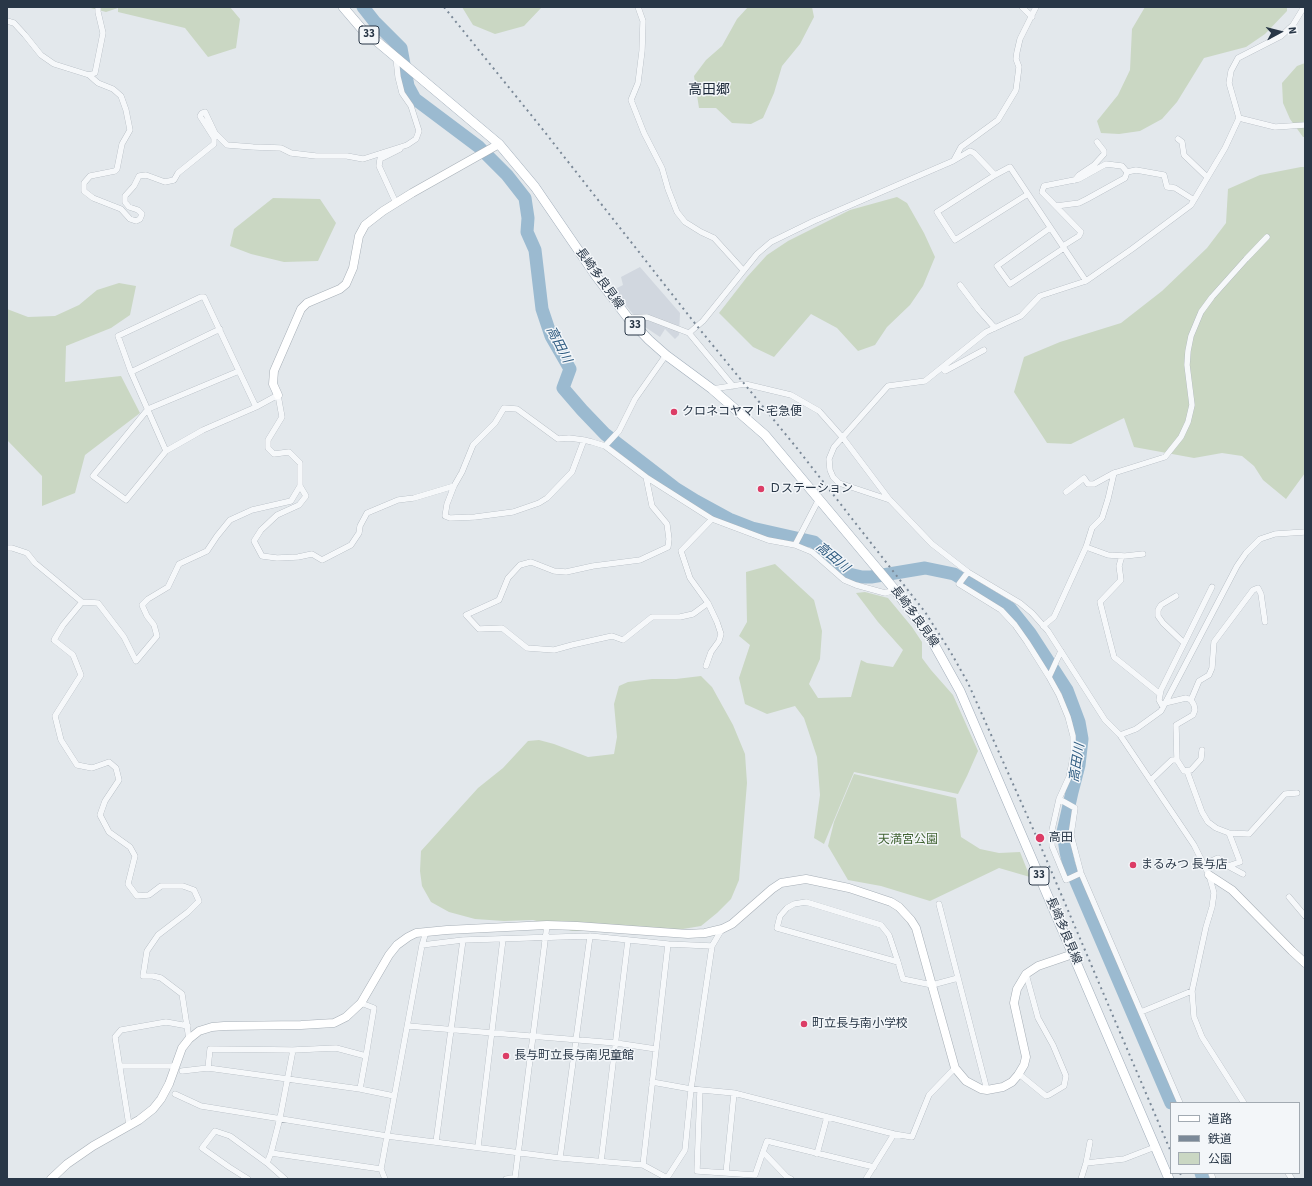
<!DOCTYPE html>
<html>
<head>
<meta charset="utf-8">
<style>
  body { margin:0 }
  #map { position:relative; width:1312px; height:1186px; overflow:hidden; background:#e3e8ec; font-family:"Source Sans 3","Noto Sans JP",sans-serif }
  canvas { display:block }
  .frame { position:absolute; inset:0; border:8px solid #293747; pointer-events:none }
  .legend { position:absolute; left:1170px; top:1102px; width:130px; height:72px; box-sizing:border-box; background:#f3f6f9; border:1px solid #a2aab2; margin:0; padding:5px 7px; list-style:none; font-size:12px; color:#293747 }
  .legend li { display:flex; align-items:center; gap:8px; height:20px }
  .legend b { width:20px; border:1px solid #a2aab2 }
  .north { position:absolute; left:1260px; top:12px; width:40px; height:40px; -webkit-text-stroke:3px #f3f6f9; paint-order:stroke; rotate:83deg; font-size:11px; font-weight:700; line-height:16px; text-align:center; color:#293747 }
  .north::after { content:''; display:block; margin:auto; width:14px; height:18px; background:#293747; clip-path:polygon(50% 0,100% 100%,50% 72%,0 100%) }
</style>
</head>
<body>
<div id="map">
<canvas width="1312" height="1186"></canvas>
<div class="frame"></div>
<ul class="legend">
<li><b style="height:5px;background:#fff"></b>道路</li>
<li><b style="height:5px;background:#7b8998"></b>鉄道</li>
<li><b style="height:11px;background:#cad7c3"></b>公園</li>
</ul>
<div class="north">N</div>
</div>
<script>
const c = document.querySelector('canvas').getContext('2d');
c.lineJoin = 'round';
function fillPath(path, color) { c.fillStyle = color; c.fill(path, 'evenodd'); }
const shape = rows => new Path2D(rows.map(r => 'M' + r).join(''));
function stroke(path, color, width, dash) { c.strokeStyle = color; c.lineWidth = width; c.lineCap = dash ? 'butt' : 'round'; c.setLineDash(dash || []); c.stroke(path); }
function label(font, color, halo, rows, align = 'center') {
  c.font = font + ' "Source Sans 3","Noto Sans JP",sans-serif'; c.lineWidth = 3; c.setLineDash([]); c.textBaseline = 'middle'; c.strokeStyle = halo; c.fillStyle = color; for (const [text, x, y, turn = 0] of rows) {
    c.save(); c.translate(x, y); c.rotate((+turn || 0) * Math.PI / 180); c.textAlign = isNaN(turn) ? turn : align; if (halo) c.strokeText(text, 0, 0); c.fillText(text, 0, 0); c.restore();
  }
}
fillPath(shape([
  [640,267,680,313,679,335,675,339,665,329,660,337,642,325,613,290,623,285,621,277]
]), '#d1d7df');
fillPath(shape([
  [87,7,230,7,240,19,236,48,208,57,185,28,118,12,118,8,106,12],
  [462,7,542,7,524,26,495,34,473,25],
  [748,7,812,7,814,17,800,44,782,66,774,93,763,118,751,124,732,123,716,108,699,108,694,76,706,60,722,46,737,19],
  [1145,7,1287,7,1287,11,1265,34,1246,47,1204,58,1177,102,1162,119,1140,131,1119,134,1101,133,1097,121,1118,95,1130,70,1132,29],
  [1305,63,1305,137,1303,137,1290,119,1283,103,1282,83,1297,66],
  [1301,167,1305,167,1305,473,1286,499,1263,480,1254,466,1242,456,1222,453,1194,458,1134,447,1124,418,1071,444,1047,443,1014,392,1024,357,1060,342,1121,323,1162,291,1207,248,1226,223,1228,189,1260,175],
  [897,197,907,203,924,233,935,257,923,286,910,305,887,327,875,345,858,351,837,328,811,314,774,357,753,347,719,313,747,277,767,255,788,241,850,210],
  [273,198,320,199,336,223,318,261,284,262,251,254,230,246,234,229],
  [119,283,136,286,130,315,111,328,66,346,65,382,121,376,140,413,85,455,75,493,42,506,42,476,7,440,7,309,28,317,55,316,79,305,97,290],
  [775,564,814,600,822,631,820,659,809,684,818,698,851,697,861,660,867,663,893,667,903,650,878,622,856,593,865,592,888,598,912,627,922,642,922,658,931,670,953,695,978,751,967,776,958,794,854,772,824,844,814,838,820,795,817,757,804,718,795,706,767,714,745,704,739,678,750,645,739,636,747,622,746,572],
  [701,676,712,687,733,725,745,754,747,783,739,880,731,899,717,913,701,926,671,931,572,931,533,920,504,921,475,919,449,912,431,902,422,886,420,871,421,851,478,788,503,768,528,741,539,740,554,744,588,757,614,754,617,737,614,704,619,686,628,682,652,679,676,679],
  [854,774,956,798,961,837,980,849,999,853,1020,852,1030,877,999,868,930,901,881,886,848,880,828,846,834,822]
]), '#cad7c3');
stroke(shape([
  [363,7,374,21,401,48,408,86,415,99,479,147,507,175,525,198,528,218,527,232,535,250,542,309,551,336,570,369,563,388,582,410,605,434,675,488,696,501,729,519,752,528,814,542,849,574,862,577,871,577,925,568,954,574,1010,608,1030,633,1067,690,1079,722,1082,739,1079,765,1072,792,1063,832,1066,852,1069,865,1171,1103],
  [1201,1173,1203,1179]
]), '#9bbad0', 13);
const street = shape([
  [638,7,643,21,642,51,638,83,631,100,644,133,662,168,668,189,677,212,685,222,701,232,714,238,743,270],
  [1022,7,1032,17],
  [7,21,14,23,25,35,41,55,54,64,89,75,95,73,103,33,98,12,98,7],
  [89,75,98,83,113,89,121,96,126,110,130,130,122,144,117,169,115,171,90,176,84,183,84,191,93,198,121,209,130,219,136,221,140,219,142,214,138,210,129,207,125,202,125,196,134,186,139,176,146,175,165,182,174,180,178,173,214,144,214,138,200,116,202,113,205,112,215,133,227,145,253,147,281,148,291,153,316,156,347,156,363,159,407,145,416,139,419,131,411,106,402,93,398,77,396,58],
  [1239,118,1275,127,1305,125],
  [1178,139,1182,142,1184,155,1207,177],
  [954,160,961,147,998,120,1016,90,1019,67,1016,59,1017,52,1020,39,1036,7],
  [1127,172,1136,170,1164,175,1167,187,1175,188,1194,200],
  [995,175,937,212,955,240,1028,194],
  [1075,180,1079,175,1094,165,1104,154,1104,151,1097,142],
  [396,203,379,166,380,159,400,149],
  [1056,206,1079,203,1087,199,1125,178,1127,172,1122,166,1106,164,1079,179,1044,186,1042,192,1081,232,1079,236,1063,246],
  [1050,228,997,266,1010,284,1064,248],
  [960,285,979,310,995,328],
  [628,318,647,317,689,333,733,386],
  [689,333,703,321,757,254,771,242,814,221,953,161,970,151,974,153,995,175,1010,167,1086,281],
  [942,368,945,371,984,350],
  [239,371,148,409,93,476,126,500,166,451,203,430,256,407,278,395,282,417,268,440,268,448,274,454,289,452,300,463,300,486,306,496,299,505,277,515,261,530,254,541,262,556,277,558,298,557,312,554,322,560,351,545,359,533,360,526,367,513,398,500,414,498,454,486],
  [131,372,220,329],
  [712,389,745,384,791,395,819,411,843,438,889,499,932,544,968,572,1020,603,1032,613,1048,631,1105,720,1120,735,1194,845,1209,875,1214,893,1212,907,1206,927,1192,991,1194,1017,1202,1037,1244,1103],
  [584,440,572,472,547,498,539,503,513,512,475,517,450,518,445,516,447,504,454,486,462,472,473,445,495,423,504,408,517,409,558,439,569,438,584,440,592,442,605,446,646,477,652,506,667,524,669,539,668,547,640,560,593,566,566,572,554,571,531,562,520,565,508,578,499,600,466,615,479,629,502,628,527,648,554,650,572,645,612,636,623,640,652,617,680,617,693,614,708,603],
  [605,446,619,431,635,399,666,355],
  [166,451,131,372,118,336,201,297,204,297,256,407],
  [646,477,712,519,768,540,795,545,812,552,844,580,856,585,885,593,895,590],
  [1066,492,1084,478,1088,484,1094,484,1114,473],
  [890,500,839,483,833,477,830,470,829,459,834,447,888,386,925,381,986,332,1021,316,1040,296,1086,281,1132,249,1191,205,1225,148,1239,118,1229,83,1231,71,1238,58,1281,36,1293,25,1304,7],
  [795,545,819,499],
  [1086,547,1108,555,1125,556,1143,554],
  [7,548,12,548,27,553,35,563,82,602,98,603,124,637,136,661,157,636,154,625,147,616,142,605,148,599,168,587,179,564,207,551,217,536,230,520,252,510,291,501,300,486],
  [1122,556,1119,566,1121,580,1100,602,1109,638,1114,657,1160,694],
  [968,572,959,584,1001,610,1015,625,1027,642,1049,677,1059,695,1068,717,1073,736,1073,757,1069,777,1059,799,1052,830,1052,846,1066,880,1081,873],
  [1176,596,1161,605,1158,610,1158,616,1163,623,1184,643],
  [82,602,63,625,54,640,73,655,81,675,55,716,61,740,77,765,92,768,109,762,116,768,119,780,105,801,100,815,109,832,130,847,135,856,128,884,137,896,149,895,161,886,183,886,194,890,199,901,188,912,158,935,147,951,143,976,153,976,161,978,182,994,189,1039],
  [1043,626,1054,617,1086,547,1092,528,1102,518,1108,499,1114,473,1165,457,1181,437,1188,422,1192,405,1187,365,1188,351,1191,336,1201,312,1212,297,1246,259,1267,237],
  [706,666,711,652,719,641,721,634,717,622,708,603,690,578,681,551,712,519],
  [1049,677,1061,651],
  [1191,700,1199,681,1209,675,1212,668,1214,642,1253,590,1258,588,1261,594,1265,622],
  [1163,707,1159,700,1161,690,1212,587],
  [1120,735,1136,729,1161,711,1237,566,1246,553,1260,539,1275,534,1305,532],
  [1177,760,1184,771,1191,770,1201,759,1202,750],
  [1187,771,1202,812,1208,822,1216,828,1229,833,1240,862,1228,866,1218,858,1203,865],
  [1151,780,1172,760,1177,760,1176,725,1193,715,1195,710,1194,705,1191,700,1186,698,1165,703],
  [1059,799,1075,808,1071,835,1081,873,1180,1103],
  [1229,833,1249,834,1285,794,1297,793],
  [1228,866,1243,874],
  [1289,897,1305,916],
  [939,904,987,1090],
  [422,945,463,940,590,936,668,944,712,946],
  [898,962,777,928,780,916,787,908,794,904,806,902,881,925,889,935,898,962,903,979,932,985,958,978],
  [361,1003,374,1008,366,1056],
  [1141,1012,1192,991],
  [408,1026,616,1043,656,1049],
  [120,1066,176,1066],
  [208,1068,210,1049,293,1050,336,1048,366,1056,360,1089],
  [182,1071,208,1068,360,1089,394,1096],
  [1019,1074,1046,1096,1049,1095,1064,1086,1066,1076,1053,1045,1038,1018,1026,974],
  [652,1082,691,1089,734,1093,894,1134,912,1137,929,1095,955,1068],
  [700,1090,697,1171,755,1175,763,1152,787,1177,791,1179],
  [175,1094,201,1106,387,1136,560,1158,643,1165,667,1178,685,1150,691,1089,712,946,722,929],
  [129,1125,115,1037,121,1030,166,1022,188,1026],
  [436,1142,463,940],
  [478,1147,503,939],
  [763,1152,767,1141,874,1167],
  [271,1153,280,1118,293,1050],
  [817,1154,827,1117],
  [560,1158,590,936],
  [601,1162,628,940],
  [267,1163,271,1153,381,1169],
  [1086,1163,1090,1142],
  [643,1165,668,944],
  [726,1173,734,1093],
  [1211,1173,1213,1179],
  [1288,1173,1292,1179],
  [248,1179,229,1167,202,1148,215,1131,230,1136,267,1163,285,1179],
  [385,1179,381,1169,422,945,426,932],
  [506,1179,515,1178,547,925],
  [866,1179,894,1134],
  [1081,1179,1086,1163,1124,1159,1155,1147]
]);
const secondary = shape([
  [278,395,273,384,274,371,301,309,307,303,340,289,346,284,353,268,359,236,365,225,383,211,412,193,499,144],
  [1209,875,1232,890,1292,951,1305,963],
  [51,1179,67,1164,93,1146,139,1120,153,1109,161,1099,169,1084,182,1048,189,1039,199,1031,212,1027,224,1026,301,1025,334,1023,346,1017,361,1003,389,955,397,945,408,937,416,933,447,930,547,925,577,926,688,934,705,933,722,929,732,924,772,889,781,883,806,879,849,888,891,902,899,907,911,920,916,928,955,1068,966,1081,981,1089,987,1090,1003,1087,1012,1082,1018,1075,1024,1065,1026,1057,1014,1003,1017,989,1026,974,1038,966,1073,954]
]);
const primary = shape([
  [343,7,361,28,499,144,535,187,596,276,628,318,649,340,666,355,712,389,765,435,895,590,930,637,960,691,1169,1179]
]);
stroke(street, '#a7afb7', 6);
stroke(secondary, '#a7afb7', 9);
stroke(primary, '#a1adba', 10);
stroke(street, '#f6f8fa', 5.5);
stroke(secondary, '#fff', 8);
stroke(primary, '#fff', 9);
stroke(shape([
  [444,7,540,126,697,326,796,447,925,612,950,651,968,683,1038,840,1171,1152],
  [1180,1173,1183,1179]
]), '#7b8998', 2, [2, 4]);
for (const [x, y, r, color] of [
  [674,412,4,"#dc3d66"],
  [761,489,4,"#dc3d66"],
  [1040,838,5,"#dc3d66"],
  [1133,865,4,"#dc3d66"],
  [804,1024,4,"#dc3d66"],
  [506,1056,4,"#dc3d66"]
]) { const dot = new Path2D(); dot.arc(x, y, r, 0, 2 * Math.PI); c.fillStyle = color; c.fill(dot); stroke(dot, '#f3f6f9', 1.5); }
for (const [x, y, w] of [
  [369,35,20],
  [635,326,20],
  [1039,876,20]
]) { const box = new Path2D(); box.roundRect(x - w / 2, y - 9, w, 18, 3); c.fillStyle = '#f3f6f9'; c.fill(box); stroke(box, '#293747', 1); }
label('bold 11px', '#293747', null, [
  ["33",369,35],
  ["33",635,326],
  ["33",1039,876]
]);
label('12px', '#293747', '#f3f6f9', [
  ["長崎多良見線",599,279,54],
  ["長崎多良見線",914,617,54],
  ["長崎多良見線",1063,931,67]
]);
label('12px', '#293747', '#f3f6f9', [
  ["クロネコヤマト宅急便",682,412],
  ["Ｄステーション",769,489],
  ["高田",1049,838],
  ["まるみつ 長与店",1141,865],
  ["町立長与南小学校",812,1024],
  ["長与町立長与南児童館",514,1056]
], 'left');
label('12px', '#426434', '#f3f6f9', [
  ["天満宮公園",908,840]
]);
label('italic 13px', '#2e5b80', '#f3f6f9', [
  ["高田川",558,345,63],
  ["高田川",832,558,40],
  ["高田川",1078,763,-81]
]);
label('14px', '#1b2838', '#f3f6f9', [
  ["高田郷",709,91]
]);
</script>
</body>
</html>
